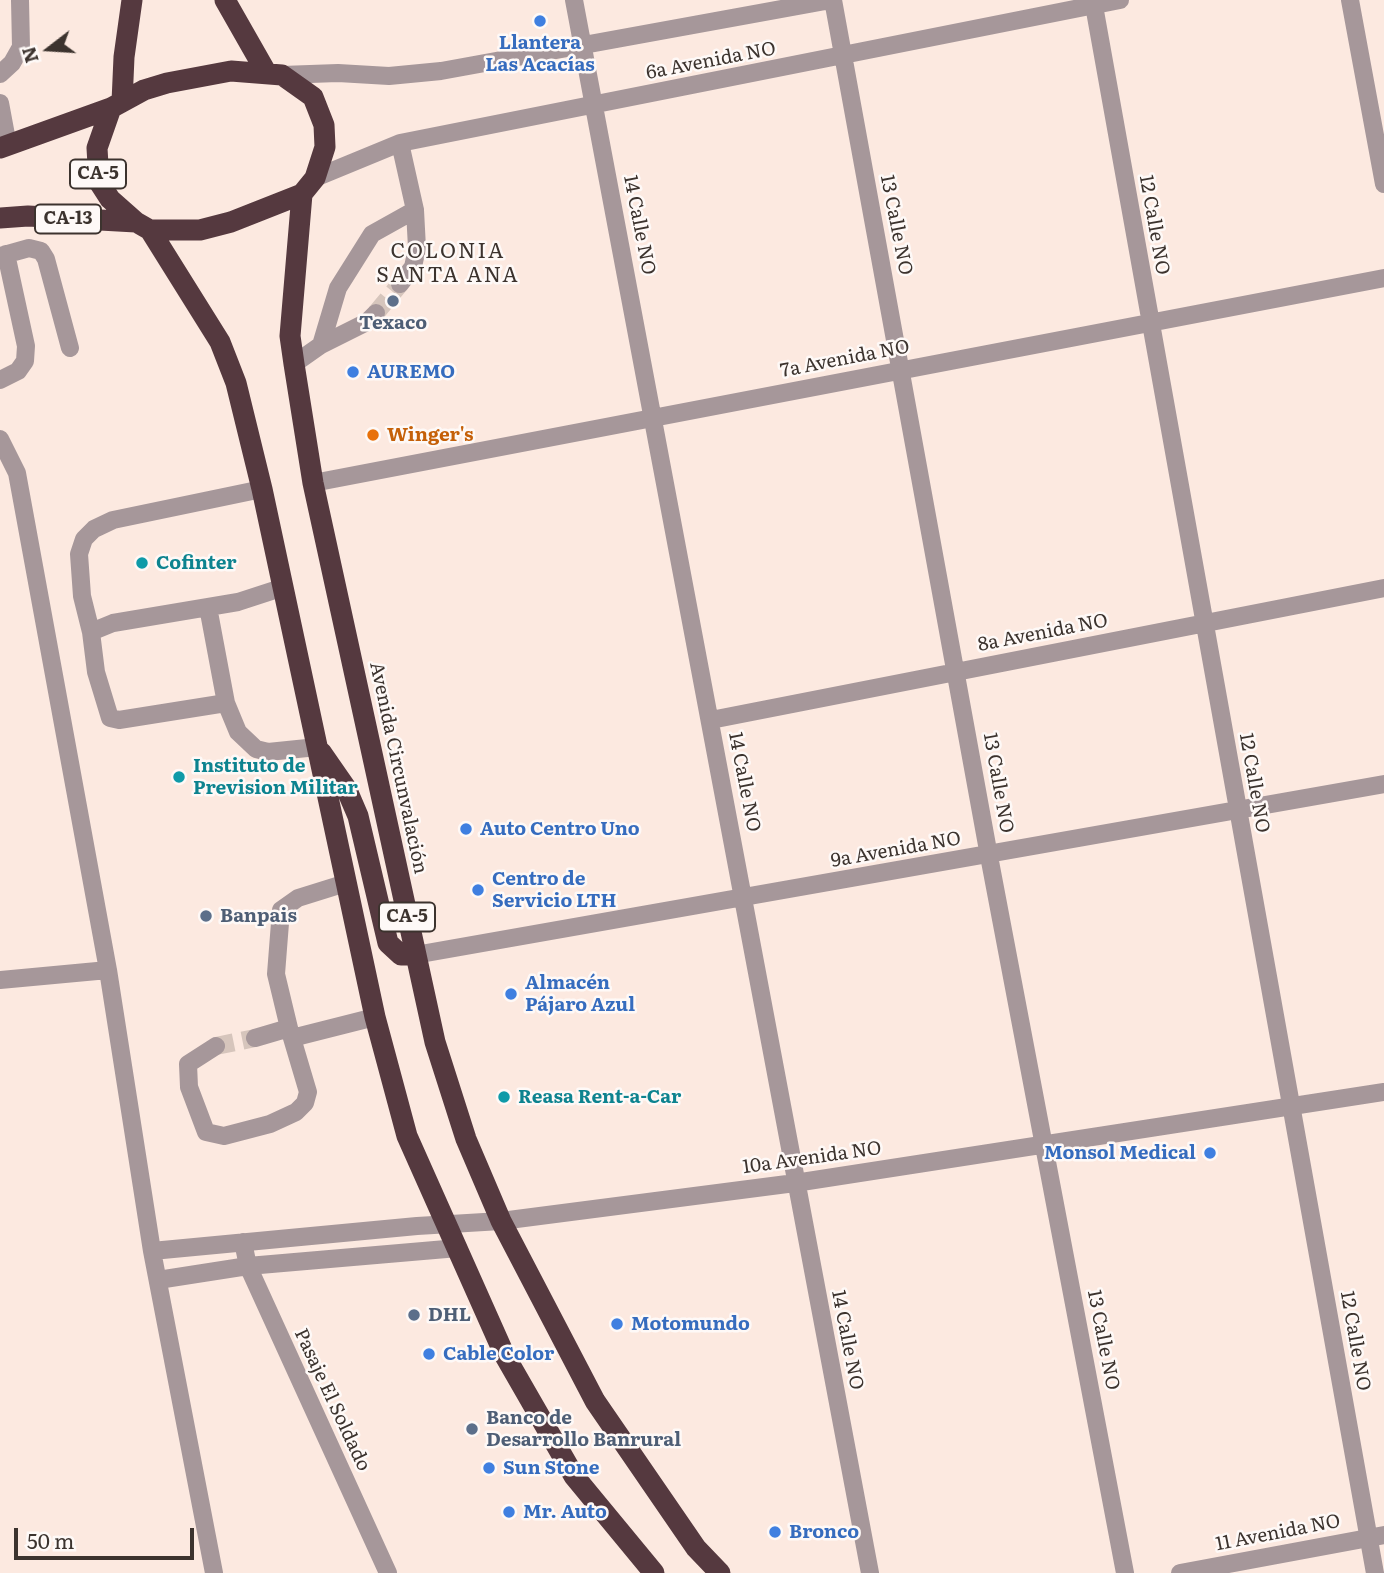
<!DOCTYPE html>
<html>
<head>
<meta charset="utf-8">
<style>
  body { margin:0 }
  #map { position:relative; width:1384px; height:1573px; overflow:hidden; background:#fce9e0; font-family:Literata,serif }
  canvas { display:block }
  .north { position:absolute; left:14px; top:14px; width:70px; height:70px; -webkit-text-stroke:5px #fef9f7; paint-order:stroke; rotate:253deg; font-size:19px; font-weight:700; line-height:28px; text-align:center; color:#3c332e }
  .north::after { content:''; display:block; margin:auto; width:24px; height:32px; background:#3c332e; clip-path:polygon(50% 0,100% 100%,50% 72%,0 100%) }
  .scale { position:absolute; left:14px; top:1528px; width:180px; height:32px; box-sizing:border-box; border:4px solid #3c332e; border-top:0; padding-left:9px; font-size:21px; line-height:24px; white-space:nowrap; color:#3c332e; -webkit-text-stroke:5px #fef9f7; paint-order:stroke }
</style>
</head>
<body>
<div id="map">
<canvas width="1384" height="1573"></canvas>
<div class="north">N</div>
<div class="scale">50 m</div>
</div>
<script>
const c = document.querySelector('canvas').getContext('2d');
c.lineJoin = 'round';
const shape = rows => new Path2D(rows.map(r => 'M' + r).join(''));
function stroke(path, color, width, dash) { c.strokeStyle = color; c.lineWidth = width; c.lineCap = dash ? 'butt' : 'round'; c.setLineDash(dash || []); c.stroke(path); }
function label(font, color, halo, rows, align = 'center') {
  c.font = font + ' Literata,serif'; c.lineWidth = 5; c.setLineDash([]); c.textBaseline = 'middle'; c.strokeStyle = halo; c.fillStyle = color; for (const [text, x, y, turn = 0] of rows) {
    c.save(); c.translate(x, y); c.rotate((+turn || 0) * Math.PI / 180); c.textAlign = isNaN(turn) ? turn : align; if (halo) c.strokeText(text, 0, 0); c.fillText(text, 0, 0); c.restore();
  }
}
stroke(shape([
  [376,313,400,284],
  [216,1046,255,1038]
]), '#d6c5bc', 18, [18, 9]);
stroke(shape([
  [574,0,870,1573],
  [833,0,989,856,1125,1573],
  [1093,0,1375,1573],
  [1350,0,1384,184],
  [0,74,12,63,21,47,20,0],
  [282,75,338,73,389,76,441,71,831,0],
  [0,103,8,146],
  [400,143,415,210,417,248,413,267,400,284],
  [315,178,400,143,1120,0],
  [0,256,29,248,41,251,46,259,70,348],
  [321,345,338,288,372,234,415,210],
  [294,364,321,345,367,322,376,313],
  [0,380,18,371,25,361,26,346,6,254],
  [0,439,17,473,108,970,152,1251,214,1573],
  [313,483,1384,278],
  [262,489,113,520,94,529,84,539,79,554,82,596,91,632,113,623,238,602,281,588],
  [208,607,226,703,238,732,256,749,268,752,317,747],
  [91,632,96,672,110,718,119,720,226,703],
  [711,720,1384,588],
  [415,955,1384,784],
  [0,980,108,970],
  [289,1028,276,974,281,910,298,898,346,883],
  [292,1038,375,1017],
  [216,1046,188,1064,189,1087,206,1132,224,1136,270,1124,296,1112,305,1103,308,1092,289,1028,255,1038],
  [243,1242,248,1266,388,1573],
  [152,1251,417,1226,501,1221,795,1183,1384,1092],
  [158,1280,248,1266,458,1248],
  [1180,1573,1384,1535]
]), '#a6979a', 18);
stroke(shape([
  [225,0,266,72],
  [231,71,282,75,313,97,324,125,325,147,315,178,302,194,231,222,200,230,150,230,136,222,110,199,99,182,97,148,111,108,144,90,167,83,231,71],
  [122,102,124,57,132,0],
  [0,148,111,108],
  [302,194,290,336,294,364,313,483,435,1042,466,1139,501,1221,595,1401,696,1548,720,1573],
  [0,218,28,216,136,222],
  [150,230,220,342,236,383,262,489,375,1017,407,1136,505,1356,574,1476,654,1573],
  [321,752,346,788,358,816,388,943,401,955,415,955]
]), '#55393f', 21);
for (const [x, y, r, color] of [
  [540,21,7,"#3f7fe0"],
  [393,301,7,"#5c6f8a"],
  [353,372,7,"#3f7fe0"],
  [373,435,7,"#e8710a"],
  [142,563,7,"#0f9aa8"],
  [179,777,7,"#0f9aa8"],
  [466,829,7,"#3f7fe0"],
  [478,890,7,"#3f7fe0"],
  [206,916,7,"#5c6f8a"],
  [511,994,7,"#3f7fe0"],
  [504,1097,7,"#0f9aa8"],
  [1210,1153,7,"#3f7fe0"],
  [414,1315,7,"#5c6f8a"],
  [617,1324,7,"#3f7fe0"],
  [429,1354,7,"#3f7fe0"],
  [472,1429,7,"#5c6f8a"],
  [489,1468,7,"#3f7fe0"],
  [509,1512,7,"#3f7fe0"],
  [775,1532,7,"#3f7fe0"]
]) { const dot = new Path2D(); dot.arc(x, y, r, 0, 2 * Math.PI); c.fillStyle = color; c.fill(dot); stroke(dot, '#fef9f7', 2.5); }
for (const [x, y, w] of [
  [98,174,56],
  [68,219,66],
  [407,917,56]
]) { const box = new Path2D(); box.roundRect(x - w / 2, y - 14.5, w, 29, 5); c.fillStyle = '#fef9f7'; c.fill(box); stroke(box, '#3c332e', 2); }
label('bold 18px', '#3c332e', null, [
  ["CA-5",98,174],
  ["CA-13",68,219],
  ["CA-5",407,917]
]);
label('bold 19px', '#366cbe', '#fef9f7', [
  ["Llantera",540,43,"center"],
  ["Las Acacías",540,65,"center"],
  ["AUREMO",367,372],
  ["Auto Centro Uno",480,829],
  ["Centro de",492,879],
  ["Servicio LTH",492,901],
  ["Almacén",525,983],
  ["Pájaro Azul",525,1005],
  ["Monsol Medical",1196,1153,"right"],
  ["Motomundo",631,1324],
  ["Cable Color",443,1354],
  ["Sun Stone",503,1468],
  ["Mr. Auto",523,1512],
  ["Bronco",789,1532]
], 'left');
label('19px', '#3c332e', '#fef9f7', [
  ["6a Avenida NO",711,61,-11],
  ["14 Calle NO",639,225,79],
  ["13 Calle NO",896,225,79],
  ["12 Calle NO",1154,225,80],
  ["7a Avenida NO",845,359,-11],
  ["8a Avenida NO",1043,633,-11],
  ["Avenida Circunvalación",398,768,78],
  ["14 Calle NO",744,782,79],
  ["13 Calle NO",998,783,80],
  ["12 Calle NO",1254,783,80],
  ["9a Avenida NO",896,850,-10],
  ["10a Avenida NO",812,1158,-8],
  ["14 Calle NO",847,1340,79],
  ["13 Calle NO",1103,1340,79],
  ["12 Calle NO",1355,1341,80],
  ["Pasaje El Soldado",332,1400,65],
  ["11 Avenida NO",1278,1533,-11]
]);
label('bold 19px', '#4e5e75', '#fef9f7', [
  ["Texaco",393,323,"center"],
  ["Banpais",220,916],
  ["DHL",428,1315],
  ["Banco de",486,1418],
  ["Desarrollo Banrural",486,1440]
], 'left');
label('bold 19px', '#c56008', '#fef9f7', [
  ["Winger's",387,435]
], 'left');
label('bold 19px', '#0d838f', '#fef9f7', [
  ["Cofinter",156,563],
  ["Instituto de",193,766],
  ["Prevision Militar",193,788],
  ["Reasa Rent-a-Car",518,1097]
], 'left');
c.letterSpacing = '2px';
label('21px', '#3c332e', '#fef9f7', [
  ["COLONIA",448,252],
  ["SANTA ANA",448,276]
]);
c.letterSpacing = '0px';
</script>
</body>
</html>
